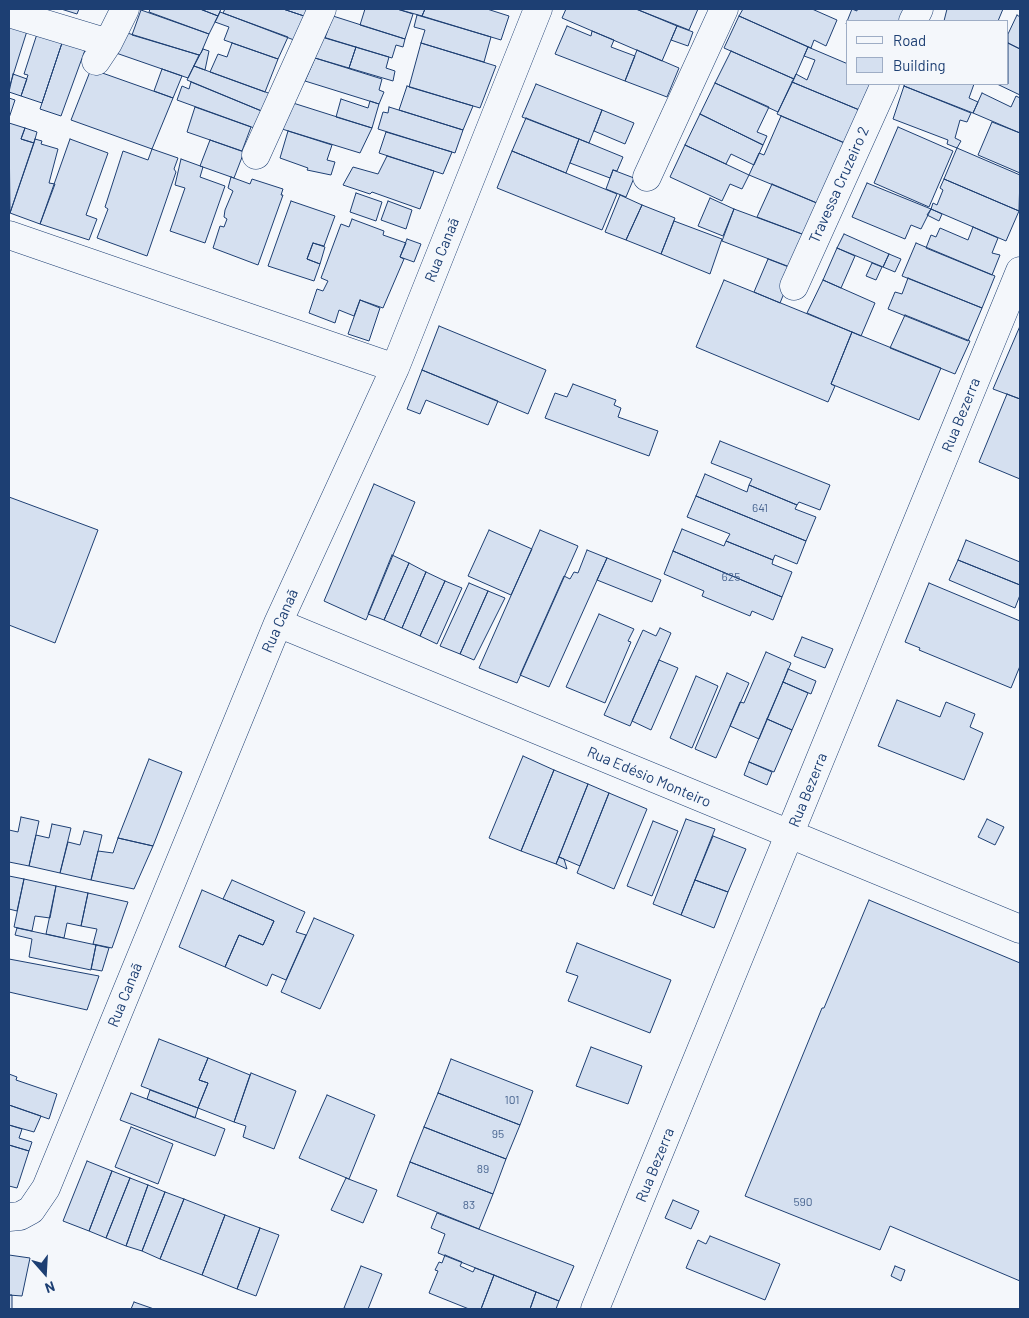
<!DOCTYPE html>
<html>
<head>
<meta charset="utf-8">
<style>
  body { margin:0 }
  #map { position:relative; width:1029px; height:1318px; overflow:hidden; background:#f4f7fb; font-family:Barlow,sans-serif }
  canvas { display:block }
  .frame { position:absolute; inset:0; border:10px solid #1d3f73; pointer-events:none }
  .legend { position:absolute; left:846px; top:20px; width:162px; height:65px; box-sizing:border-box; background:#f4f7fb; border:1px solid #9eadc5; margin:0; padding:6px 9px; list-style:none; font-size:15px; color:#1d3f73 }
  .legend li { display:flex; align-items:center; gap:10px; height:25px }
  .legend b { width:25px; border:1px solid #9eadc5 }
  .north { position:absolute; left:20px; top:1248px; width:50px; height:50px; -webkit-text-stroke:4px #f4f7fb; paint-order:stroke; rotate:161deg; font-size:14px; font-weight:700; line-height:20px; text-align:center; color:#1d3f73 }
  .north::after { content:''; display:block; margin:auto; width:18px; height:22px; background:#1d3f73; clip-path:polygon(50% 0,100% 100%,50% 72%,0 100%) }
</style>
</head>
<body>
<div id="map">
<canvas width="1029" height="1318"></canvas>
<div class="frame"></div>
<ul class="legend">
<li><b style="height:6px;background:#f4f7fb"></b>Road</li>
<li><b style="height:14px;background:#d5e0f0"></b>Building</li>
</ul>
<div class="north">N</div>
</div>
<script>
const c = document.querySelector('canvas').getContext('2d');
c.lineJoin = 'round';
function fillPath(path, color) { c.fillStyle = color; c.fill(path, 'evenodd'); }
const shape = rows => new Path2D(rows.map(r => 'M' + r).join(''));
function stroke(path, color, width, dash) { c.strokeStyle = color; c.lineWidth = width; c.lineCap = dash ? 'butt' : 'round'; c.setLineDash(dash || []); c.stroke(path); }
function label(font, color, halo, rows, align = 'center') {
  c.font = font + ' Barlow,sans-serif'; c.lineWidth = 4; c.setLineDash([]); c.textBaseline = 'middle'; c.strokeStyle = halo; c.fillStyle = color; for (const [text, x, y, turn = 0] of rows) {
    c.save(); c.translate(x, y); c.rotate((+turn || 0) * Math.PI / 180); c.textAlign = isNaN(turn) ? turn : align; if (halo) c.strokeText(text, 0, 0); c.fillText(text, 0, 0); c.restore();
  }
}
const building = shape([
  [61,9,79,9,77,14,61,9],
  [150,9,200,9,218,16,209,34,149,12,150,9],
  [200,9,221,9,218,16,200,9],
  [225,9,283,9,304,16,294,40,223,13,225,9],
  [283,9,307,9,304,16,283,9],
  [365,9,397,9,413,14,405,39,360,25,365,9],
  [397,9,425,9,422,16,397,9],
  [425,9,487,9,509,16,501,40,422,16,425,9],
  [566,9,636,9,677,26,662,61,562,18,566,9],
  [636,9,698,9,689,30,636,9],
  [743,9,812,9,837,20,826,46,814,40,811,48,739,16,743,9],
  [852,9,857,11,857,9,903,9,910,11,906,21,848,21,848,25,846,24,852,9],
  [947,9,1003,9,998,21,944,21,947,9],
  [141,10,209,34,201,53,199,55,132,35,141,10],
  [220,12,288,37,278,59,224,40,229,27,215,22,220,12],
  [417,15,491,37,484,62,421,43,425,30,414,27,417,15],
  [1017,15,1020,17,1020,49,1008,43,1008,34,1017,15],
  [333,16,405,39,403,47,396,45,392,58,325,38,333,16],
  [739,16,808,47,794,79,724,48,739,16],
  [9,26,27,31,9,88,9,26],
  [567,26,591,36,592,31,614,40,611,47,635,56,625,81,555,54,567,26],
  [677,26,693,32,688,46,671,40,677,26],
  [124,32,199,55,188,78,116,53,124,32],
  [37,34,62,43,42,103,21,96,28,75,24,74,37,34],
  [323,37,356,47,349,68,315,58,323,37],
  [62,43,85,50,61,116,40,109,62,43],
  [232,43,278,59,265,92,210,72,218,54,227,57,232,43],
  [421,43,496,66,480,108,409,87,421,43],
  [1008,43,1020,49,1020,95,997,84,1008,84,1008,43],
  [356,47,389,57,386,68,395,71,393,81,349,68,356,47],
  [808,47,848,64,848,84,882,84,869,114,792,82,796,74,807,80,815,60,804,56,808,47],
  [203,49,209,51,205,70,194,66,203,49],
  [637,50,679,68,667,97,625,81,637,50],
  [731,51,794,79,778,112,715,83,731,51],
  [315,58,382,79,379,90,384,92,379,104,305,81,315,58],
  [194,66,271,94,264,112,187,80,194,66],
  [91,69,173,98,152,149,71,120,91,69],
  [162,69,182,76,173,98,154,91,162,69],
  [13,74,27,79,21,96,9,92,13,74],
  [191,82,264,112,257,129,177,100,182,86,189,89,191,82],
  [792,82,869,114,854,147,777,114,792,82],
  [715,83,769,107,757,132,767,136,763,145,700,114,715,83],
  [536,84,602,110,589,143,522,117,536,84],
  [905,84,974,84,969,98,978,102,973,113,904,86,905,84],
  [407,86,473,106,463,130,399,110,407,86],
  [904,86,971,113,967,122,960,120,955,138,961,141,957,148,947,144,948,140,893,119,904,86],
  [982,93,1011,107,1016,96,1020,98,1020,133,973,113,982,93],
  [9,98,15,100,9,118,9,98],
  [341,99,368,108,370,101,379,104,372,128,336,117,341,99],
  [293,103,372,128,360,153,282,129,293,103],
  [195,107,251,127,242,151,187,132,195,107],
  [389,107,463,130,455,153,378,129,383,112,388,113,389,107],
  [602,110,634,123,625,144,594,131,602,110],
  [700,114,763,145,754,165,731,154,726,164,685,145,700,114],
  [781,116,854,147,824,206,749,175,759,153,764,155,781,116],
  [526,118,579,139,566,173,512,151,526,118],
  [992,122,1020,133,1020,173,978,155,992,122],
  [9,123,25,128,21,139,34,143,10,213,9,123],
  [898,127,953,151,929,207,874,183,898,127],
  [25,128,37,132,34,143,21,139,25,128],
  [288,131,332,145,327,160,335,162,331,175,307,170,308,168,280,158,288,131],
  [386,132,452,152,443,174,379,153,386,132],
  [35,139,42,141,41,144,58,149,49,183,55,184,40,224,10,213,35,139],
  [70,139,108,153,86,215,97,219,89,240,40,224,70,139],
  [579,139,623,157,617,171,613,170,610,178,570,163,579,139],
  [210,140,244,152,234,178,200,166,210,140],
  [685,145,749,175,742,189,730,184,722,201,670,177,685,145],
  [957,148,1020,175,1019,211,944,179,957,148],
  [152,149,178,158,174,169,176,172,147,256,97,238,108,209,105,207,123,151,148,160,152,149],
  [512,151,617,194,602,230,497,188,512,151],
  [387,156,434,171,420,209,372,192,370,194,343,185,353,167,378,174,387,156],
  [181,159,203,167,200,177,225,186,205,243,170,231,185,188,175,185,181,159],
  [613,170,634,178,626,197,606,189,613,170],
  [231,177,250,184,252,179,283,189,281,195,283,195,258,265,213,248,220,226,224,227,227,219,224,217,225,210,233,191,228,188,231,177],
  [944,179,1019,211,1006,241,931,209,933,203,937,205,943,190,940,188,944,179],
  [867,183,931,209,921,229,911,225,905,239,852,217,867,183],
  [772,184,824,206,810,237,757,217,772,184],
  [356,193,382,202,376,221,350,212,356,193],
  [620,195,642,205,626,240,605,232,620,195],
  [710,198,734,209,723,236,698,226,710,198],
  [291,201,335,216,324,246,313,243,307,259,320,264,314,281,268,266,291,201],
  [388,201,412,210,406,229,381,220,388,201],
  [642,205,675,218,661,254,626,240,642,205],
  [734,209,810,237,795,269,722,241,734,209],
  [931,209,942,214,939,221,927,215,931,209],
  [352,219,384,231,383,235,406,243,400,257,404,259,383,308,360,300,354,316,339,310,335,323,309,313,317,289,323,291,328,281,321,278,341,224,349,227,352,219],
  [674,221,722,239,710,274,661,254,674,221],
  [973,227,998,238,992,253,1000,255,992,275,926,248,931,235,936,237,940,228,968,240,973,227],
  [844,234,889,254,883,267,837,248,844,234],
  [407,239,421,244,414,262,400,257,407,239],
  [313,243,325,247,320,264,307,259,313,243],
  [916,243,995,276,982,308,902,276,916,243],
  [837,248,855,256,841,288,823,280,837,248],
  [889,254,901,259,895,272,883,267,889,254],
  [768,259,794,269,780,303,754,292,768,259],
  [872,263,882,267,876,280,866,276,872,263],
  [908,278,982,308,968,341,888,309,895,292,902,294,908,278],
  [724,280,852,332,831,384,835,386,828,402,696,347,724,280],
  [823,280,875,303,861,336,807,313,823,280],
  [360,300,380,308,369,341,348,334,360,300],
  [905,315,970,341,955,374,890,348,905,315],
  [439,326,546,370,528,414,422,370,439,326],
  [1020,326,1020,399,993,389,1020,326],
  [852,332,941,368,919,420,831,384,852,332],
  [422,370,498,401,488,425,426,400,420,414,407,409,422,370],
  [573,384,616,400,614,405,621,408,618,417,658,431,649,456,545,418,555,393,567,397,573,384],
  [1007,394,1020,399,1020,479,979,462,1007,394],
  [720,441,830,485,820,510,799,502,797,505,749,485,752,479,711,463,720,441],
  [705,474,747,492,749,485,797,505,795,509,816,517,806,541,696,496,705,474],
  [374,484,415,502,366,620,324,601,374,484],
  [696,496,806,541,797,564,775,555,773,560,726,541,730,534,687,517,696,496],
  [9,497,98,530,55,643,9,625,9,497],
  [682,529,724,546,726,541,773,560,772,564,792,572,782,597,673,551,682,529],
  [489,530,532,549,511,595,468,576,489,530],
  [540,530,578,546,517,683,479,668,540,530],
  [966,540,1020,562,1020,585,958,560,966,540],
  [587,550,607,558,549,687,520,675,564,576,570,579,574,572,578,573,587,550],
  [673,551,782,597,773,620,752,611,750,616,702,596,704,591,664,574,673,551],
  [392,555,409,563,384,620,368,614,392,555],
  [607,558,661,580,652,602,597,580,607,558],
  [958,560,1020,585,1020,595,1015,608,949,580,958,560],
  [409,563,426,572,402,628,384,620,409,563],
  [426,572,445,581,420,636,402,628,426,572],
  [445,581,462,588,437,644,420,636,445,581],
  [469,583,488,591,460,654,440,646,469,583],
  [929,583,1020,621,1020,666,1011,688,919,650,920,648,905,642,929,583],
  [488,591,505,598,474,660,460,654,488,591],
  [599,614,634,629,628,641,631,642,605,703,566,687,599,614],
  [660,628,671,633,630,726,604,715,643,630,656,636,660,628],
  [802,637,833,649,825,668,794,656,802,637],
  [766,652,791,663,759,739,730,726,740,702,744,703,766,652],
  [659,660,678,668,651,730,632,721,659,660],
  [788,669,816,681,811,694,783,682,788,669],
  [727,673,749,683,716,758,695,749,727,673],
  [696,676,718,686,692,748,670,738,696,676],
  [783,682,808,693,792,730,767,719,783,682],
  [897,700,940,717,946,702,975,714,970,727,983,733,964,780,878,746,897,700],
  [767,719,792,730,774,772,749,762,767,719],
  [523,756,554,770,521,851,489,838,523,756],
  [149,759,182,772,153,846,118,838,149,759],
  [749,762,772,772,767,785,744,775,749,762],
  [554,770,588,784,556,864,521,851,554,770],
  [588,784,609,793,580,866,559,857,588,784],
  [609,793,647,809,614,889,577,873,609,793],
  [21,817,39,821,29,866,9,862,9,830,18,832,21,817],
  [686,819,715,829,681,915,653,904,686,819],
  [987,819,1004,827,995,845,978,837,987,819],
  [653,821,678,831,652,896,627,886,653,821],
  [52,824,71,828,60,873,29,866,36,835,49,838,52,824],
  [84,831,102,835,91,880,60,873,68,842,80,845,84,831],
  [713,836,746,849,728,892,695,880,713,836],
  [118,838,153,846,134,889,91,880,98,851,113,853,118,838],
  [559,857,564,859,567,869,556,864,559,857],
  [9,876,24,879,17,911,9,909,9,876],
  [24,879,56,886,50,918,35,916,32,931,14,927,24,879],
  [232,880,305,912,296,932,306,935,286,980,272,974,267,986,225,967,239,935,263,945,274,921,223,899,232,880],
  [695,880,728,892,714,928,681,915,695,880],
  [56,886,88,893,81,926,67,923,64,938,46,934,56,886],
  [202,890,274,921,263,945,239,935,225,967,179,947,202,890],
  [88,893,128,902,112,948,93,944,97,929,81,926,88,893],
  [869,900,1020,963,1020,1281,890,1226,880,1250,745,1196,822,1008,824,1008,869,900],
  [314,918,354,935,320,1009,281,992,314,918],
  [17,928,96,945,91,970,29,957,32,939,15,935,17,928],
  [577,943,671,980,650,1033,568,1001,578,976,566,972,577,943],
  [96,945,109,948,102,971,91,969,96,945],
  [9,959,99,976,87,1010,9,992,9,959],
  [159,1039,208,1058,199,1080,208,1083,198,1108,141,1086,159,1039],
  [591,1047,642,1066,628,1104,576,1086,591,1047],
  [208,1058,250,1075,234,1122,198,1108,208,1083,199,1080,208,1058],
  [451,1059,533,1091,520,1125,438,1093,451,1059],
  [251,1073,296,1091,274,1149,243,1137,246,1126,234,1122,251,1073],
  [9,1074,17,1077,16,1080,57,1094,49,1119,9,1105,9,1074],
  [150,1090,198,1108,195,1118,147,1099,150,1090],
  [131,1093,225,1129,215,1156,120,1120,131,1093],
  [438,1093,520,1125,506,1159,424,1127,438,1093],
  [327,1095,375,1115,349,1179,299,1158,327,1095],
  [9,1105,41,1116,34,1132,9,1125,9,1105],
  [9,1125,22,1129,19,1138,32,1142,29,1151,9,1145,9,1125],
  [131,1127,173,1144,158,1184,115,1167,131,1127],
  [424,1127,506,1159,493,1194,410,1162,424,1127],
  [9,1145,29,1151,17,1188,9,1186,9,1145],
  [87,1161,112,1171,89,1231,63,1221,87,1161],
  [410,1162,493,1194,479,1229,397,1196,410,1162],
  [112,1171,130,1178,106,1238,89,1231,112,1171],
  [130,1178,148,1185,126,1246,106,1238,130,1178],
  [346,1178,377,1190,363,1223,331,1210,346,1178],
  [148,1185,165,1192,142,1251,126,1246,148,1185],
  [165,1192,184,1199,160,1259,142,1251,165,1192],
  [184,1199,225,1215,202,1275,160,1259,184,1199],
  [673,1200,699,1211,691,1229,665,1218,673,1200],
  [437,1213,574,1266,559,1301,438,1253,445,1234,431,1228,437,1213],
  [225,1215,260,1228,237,1289,202,1275,225,1215],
  [260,1228,279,1235,256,1296,237,1289,260,1228],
  [710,1236,780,1264,765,1300,686,1268,698,1240,706,1244,710,1236],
  [9,1255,30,1258,22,1296,9,1295,9,1255],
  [445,1255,462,1262,460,1266,473,1272,475,1268,494,1275,481,1309,469,1309,429,1293,438,1271,435,1270,439,1262,442,1263,445,1255],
  [361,1266,382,1274,368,1309,348,1309,344,1308,361,1266],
  [895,1266,905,1270,901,1281,891,1276,895,1266],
  [494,1275,536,1292,530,1309,481,1309,494,1275],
  [536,1292,559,1301,556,1309,530,1309,536,1292],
  [9,1295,12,1295,12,1309,9,1309,9,1295],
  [134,1302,154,1309,131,1309,134,1302]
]);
fillPath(building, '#d5e0f0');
stroke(building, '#1d3f73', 1);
const minor = shape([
  [9,13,108,43],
  [913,21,919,9],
  [96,61,108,43,125,9],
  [256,155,322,9],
  [647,177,724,9],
  [9,235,395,368],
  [794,286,885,84],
  [278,623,1020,929],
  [9,1217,20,1216,31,1210,46,1188,278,623,395,368,538,9],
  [595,1309,1020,271]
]);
stroke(minor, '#1d3f73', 29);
stroke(minor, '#f4f7fb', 28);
label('12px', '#4b6792', null, [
  ["641",760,508],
  ["625",731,577],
  ["101",512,1100],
  ["95",498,1134],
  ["89",483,1169],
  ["590",803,1202],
  ["83",469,1205]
]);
label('15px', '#1d3f73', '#f4f7fb', [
  ["Travessa Cruzeiro 2",839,185,-66],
  ["Rua Canaã",442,250,-68],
  ["Rua Bezerra",961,415,-68],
  ["Rua Canaã",280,621,-66],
  ["Rua Edésio Monteiro",649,777,23],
  ["Rua Bezerra",808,790,-68],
  ["Rua Canaã",125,995,-68],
  ["Rua Bezerra",655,1165,-68]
]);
</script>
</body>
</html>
